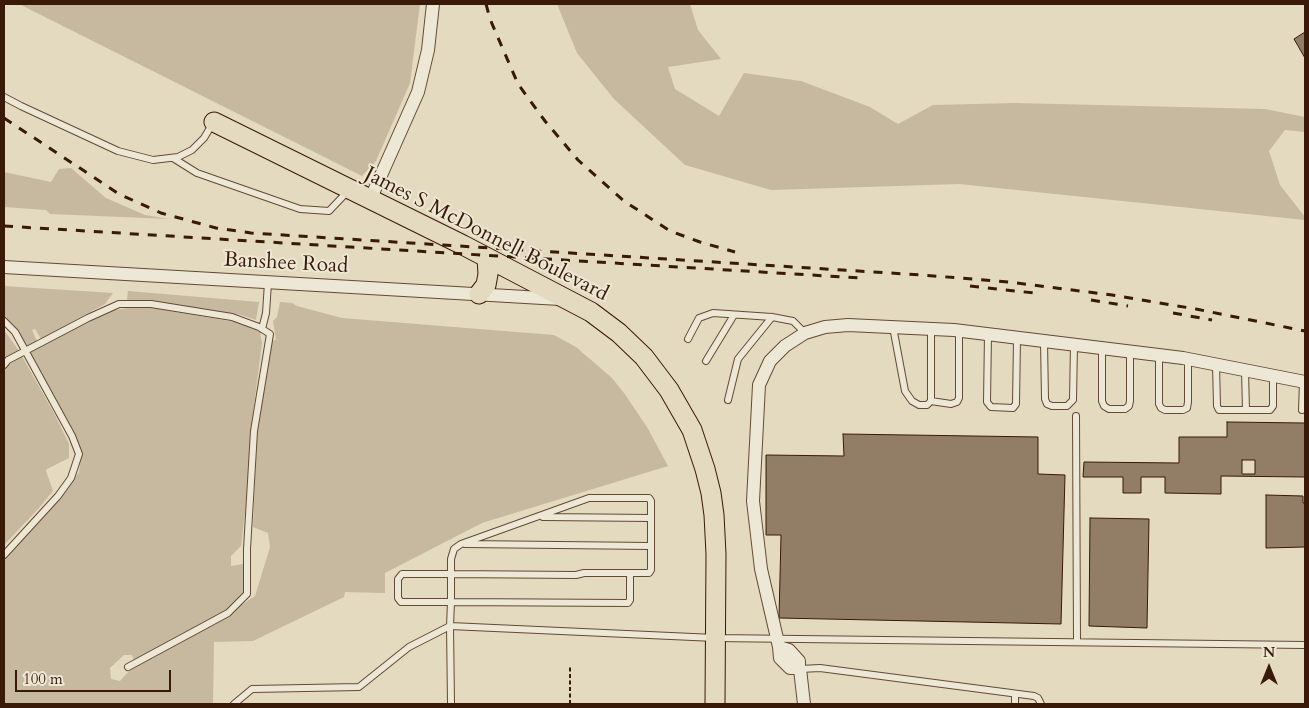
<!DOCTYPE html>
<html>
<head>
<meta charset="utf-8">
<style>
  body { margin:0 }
  #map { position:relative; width:1309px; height:708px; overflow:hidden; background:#e4dabf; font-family:Cardo,serif }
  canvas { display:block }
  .frame { position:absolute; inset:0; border:5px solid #391907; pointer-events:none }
  .north { position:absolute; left:1244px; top:643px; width:50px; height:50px; -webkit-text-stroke:4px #ede7d5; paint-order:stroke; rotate:0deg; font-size:14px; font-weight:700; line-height:20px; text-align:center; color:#391907 }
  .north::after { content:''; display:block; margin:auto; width:18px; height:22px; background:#391907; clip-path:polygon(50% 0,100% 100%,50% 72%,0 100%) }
  .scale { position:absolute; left:15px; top:670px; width:156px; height:22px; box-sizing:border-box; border:2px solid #391907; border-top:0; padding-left:6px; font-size:15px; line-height:18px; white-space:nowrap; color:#391907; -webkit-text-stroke:4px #ede7d5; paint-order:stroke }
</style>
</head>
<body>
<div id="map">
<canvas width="1309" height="708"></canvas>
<div class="frame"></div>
<div class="north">N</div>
<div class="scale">100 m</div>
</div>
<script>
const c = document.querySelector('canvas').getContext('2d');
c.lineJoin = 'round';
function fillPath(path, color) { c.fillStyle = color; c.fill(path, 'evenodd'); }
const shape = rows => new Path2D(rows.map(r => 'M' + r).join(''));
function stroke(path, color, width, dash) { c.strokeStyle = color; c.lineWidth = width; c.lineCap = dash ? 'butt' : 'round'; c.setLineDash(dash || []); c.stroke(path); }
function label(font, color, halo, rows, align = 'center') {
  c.font = font + ' Cardo,serif'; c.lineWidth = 4; c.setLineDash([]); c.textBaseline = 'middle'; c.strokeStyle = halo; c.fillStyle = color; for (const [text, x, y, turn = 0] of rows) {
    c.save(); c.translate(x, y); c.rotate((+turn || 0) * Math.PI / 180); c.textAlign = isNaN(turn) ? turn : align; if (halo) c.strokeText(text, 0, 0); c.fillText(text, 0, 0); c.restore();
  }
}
fillPath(shape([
  [19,4,420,4,410,83,376,161,362,176],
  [557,4,690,4,698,30,721,59,668,67,675,89,719,116,744,73,801,81,870,107,898,124,933,105,1015,103,1265,109,1305,117,1305,132,1285,130,1269,151,1280,185,1305,217,1305,220,959,184,771,190,685,165,614,99,577,53],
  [71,168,106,198,145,215,169,219,50,214,46,210,4,207,4,172,51,182,59,169],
  [4,286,113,293,105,304,41,339,35,329,32,330,37,341,25,348,4,318],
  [128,291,259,302,256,320,241,315,171,304,127,300],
  [280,302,292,303,297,306,342,318,554,335,576,347,612,378,624,393,647,427,668,466,482,523,385,573,385,593,345,592,344,597,253,641,214,642,213,704,4,704,4,556,66,491,79,472,81,456,75,435,28,353,95,317,111,311,132,307,152,308,235,322,252,326,260,333,262,343,251,429,247,496,241,546,231,556,231,566,243,564,244,593,225,611,134,660,132,655,124,655,110,668,111,679,120,681,129,671,205,628,255,596,270,547,268,533,253,527,257,431,271,341,276,340,273,321,277,317],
  [4,330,19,351,4,360],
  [22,356,55,415,69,444,69,458,47,469,46,471,53,491,39,508,4,545,4,368]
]), '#c7b9a0');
const building = shape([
  [1305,32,1305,58,1294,39,1305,32],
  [1227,422,1305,423,1305,477,1221,476,1221,494,1165,493,1165,477,1141,477,1141,493,1123,493,1123,477,1083,477,1084,462,1179,463,1179,437,1227,437,1227,422],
  [843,434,1038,437,1038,474,1065,475,1061,624,779,618,781,535,766,535,766,455,844,456,843,434],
  [1242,460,1255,460,1255,474,1242,474,1242,460],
  [1266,495,1303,496,1303,503,1305,503,1305,547,1266,548,1266,495],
  [1090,518,1149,519,1147,628,1089,626,1090,518]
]);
fillPath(building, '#927d67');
stroke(building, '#391907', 1);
const service = shape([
  [4,97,21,106,118,151,153,160,178,157,192,150,204,138,213,123],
  [173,158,197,173,300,209,329,211,349,190],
  [4,321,15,332,72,436,79,454,71,478,58,496,4,555],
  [893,327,905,391,912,401,919,405,927,405,931,401,931,329],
  [262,329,266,313,268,283],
  [988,334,987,402,991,407,1013,408,1016,404,1017,338],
  [688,339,699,318,713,313,772,317,793,321,805,333],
  [1044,341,1045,399,1047,404,1052,406,1067,406,1073,400,1074,344],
  [1102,348,1102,401,1104,406,1109,409,1125,409,1129,406,1130,401,1130,351],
  [1159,355,1159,404,1161,408,1165,410,1183,410,1187,408,1188,402,1188,359],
  [706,361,734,315],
  [1216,364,1217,406,1219,410,1246,410,1245,370],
  [4,365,8,360,88,318,119,304,151,304,232,317,259,327,270,334,254,431,247,549,247,594,228,613,128,667],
  [728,400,738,359,772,317],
  [931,401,951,404,957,402,959,398,959,331],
  [1246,410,1270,410,1273,406,1273,376],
  [1302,410,1303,382],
  [1076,416,1077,642],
  [543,517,651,518],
  [465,544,651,546],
  [800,669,820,668,1034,696,1038,698,1041,704],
  [234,704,252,689,359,687,409,647,450,626,715,638,1305,645],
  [451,704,450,626,451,602,451,559,454,549,461,544,589,498,649,498,651,501,651,570,649,573,584,573,576,575,451,574,402,574,398,579,398,598,401,602,451,602,628,603,630,600,630,574],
  [1015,704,1015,694]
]);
const minor = shape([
  [370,200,418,92,428,50,433,4],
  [4,267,560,299],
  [779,647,789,650,799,661,799,668,800,669,804,704],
  [799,668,790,668,780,658,779,647,761,569,753,501,759,385,770,361,785,346,805,333,825,327,848,325,954,330,1183,358,1305,382]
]);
const primary = shape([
  [214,122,463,245,591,312,619,333,644,357,669,390,692,430,705,469,711,493,714,515,716,554,715,704],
  [479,294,486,285,488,274,487,258]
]);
stroke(service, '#644935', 8);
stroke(minor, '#644935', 14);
stroke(primary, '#391907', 21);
stroke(shape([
  [570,704,570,666]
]), '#391907', 2, [4, 2.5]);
stroke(service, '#ede7d5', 6);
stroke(minor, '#ede7d5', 12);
stroke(primary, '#e4dabf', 19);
stroke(shape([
  [486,4,490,19,518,84,545,121,578,160,624,201,670,231,700,242,735,252],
  [4,118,119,194,161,213,216,228,251,233,922,275,1009,282,1112,295,1196,309,1305,331],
  [4,226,860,278],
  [970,286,1034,293],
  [1091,300,1128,306],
  [1173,313,1212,320]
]), '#391907', 3, [9, 9]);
label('21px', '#391907', '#ede7d5', [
  ["James S McDonnell Boulevard",486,235,27],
  ["Banshee Road",286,264,3]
]);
</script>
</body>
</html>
